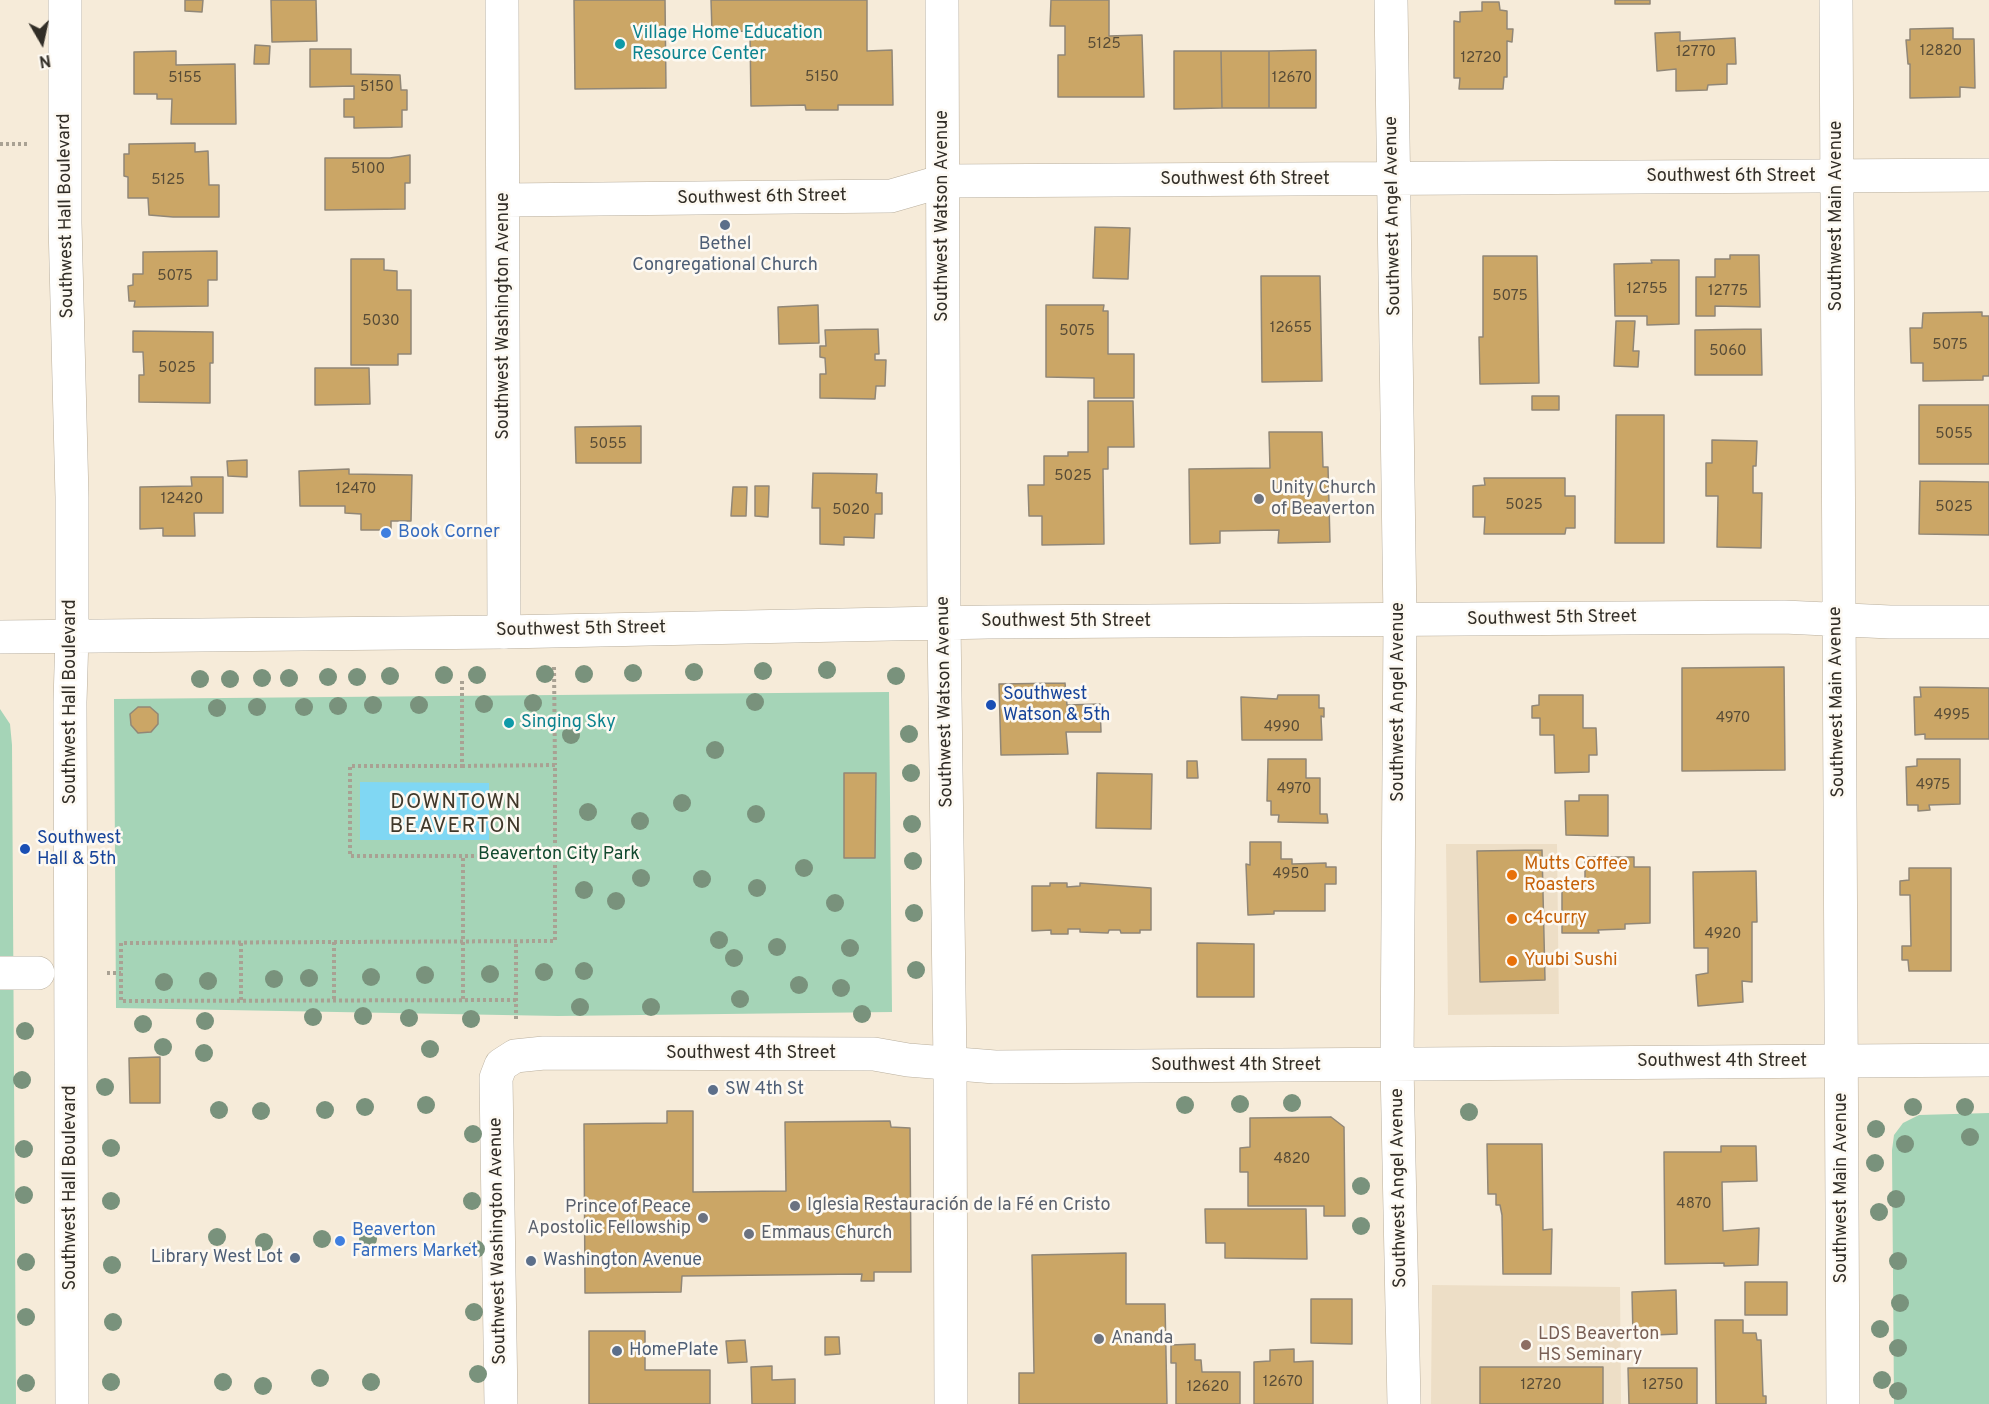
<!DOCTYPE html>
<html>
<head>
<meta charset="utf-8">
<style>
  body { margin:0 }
  #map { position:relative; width:1989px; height:1404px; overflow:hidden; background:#f6ebd9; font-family:Overpass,sans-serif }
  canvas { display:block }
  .north { position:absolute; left:12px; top:12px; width:60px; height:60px; -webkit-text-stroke:4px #fdf9f2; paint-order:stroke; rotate:171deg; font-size:16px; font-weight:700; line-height:24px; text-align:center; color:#322e27 }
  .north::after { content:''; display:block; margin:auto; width:21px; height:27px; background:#322e27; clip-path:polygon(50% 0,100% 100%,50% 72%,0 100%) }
</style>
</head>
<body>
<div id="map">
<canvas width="1989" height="1404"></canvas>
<div class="north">N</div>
</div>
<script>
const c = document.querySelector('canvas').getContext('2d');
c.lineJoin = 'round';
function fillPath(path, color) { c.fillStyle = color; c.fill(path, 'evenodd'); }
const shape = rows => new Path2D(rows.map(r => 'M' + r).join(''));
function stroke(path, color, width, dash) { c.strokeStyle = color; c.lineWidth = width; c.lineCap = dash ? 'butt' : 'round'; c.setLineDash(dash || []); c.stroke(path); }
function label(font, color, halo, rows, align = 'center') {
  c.font = font + ' Overpass,sans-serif'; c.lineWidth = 5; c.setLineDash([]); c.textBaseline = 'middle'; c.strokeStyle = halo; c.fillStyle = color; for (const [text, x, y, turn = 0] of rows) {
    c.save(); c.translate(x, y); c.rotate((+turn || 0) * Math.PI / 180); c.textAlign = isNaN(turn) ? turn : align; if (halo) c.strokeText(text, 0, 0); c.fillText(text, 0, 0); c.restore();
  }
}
fillPath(shape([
  [1446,844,1557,844,1559,1014,1448,1015],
  [1432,1285,1620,1287,1621,1404,1431,1404]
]), '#eddec6');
fillPath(shape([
  [889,692,892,1012,558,1016,116,1008,114,699],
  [0,709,10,724,12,745,16,1404,0,1404],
  [1989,1113,1989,1404,1894,1404,1892,1150,1894,1135,1903,1123,1919,1115]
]), '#a5d4b7');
fillPath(shape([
  [360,782,489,783,489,840,360,840]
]), '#80d7f3');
const building = shape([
  [185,0,203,0,202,12,185,11,185,0],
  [271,0,316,0,317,41,272,42,271,0],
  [574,0,665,0,666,88,575,89,574,0],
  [711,0,867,0,867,51,892,50,893,105,838,105,838,110,806,110,805,105,751,106,750,31,712,32,711,0],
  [1051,0,1109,0,1109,36,1142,35,1144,97,1058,97,1058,55,1065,55,1065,26,1050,26,1051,0],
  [1615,0,1650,0,1650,4,1615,4,1615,0],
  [1482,2,1499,2,1500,10,1507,11,1507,29,1513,29,1512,42,1507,41,1507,77,1504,77,1503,89,1459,89,1460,78,1454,78,1454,21,1460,22,1460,12,1482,11,1482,2],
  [1953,28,1953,39,1974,39,1975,88,1960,87,1960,97,1910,98,1910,64,1908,64,1906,40,1910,40,1910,29,1953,28],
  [1680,32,1680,41,1735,38,1736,64,1727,64,1727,84,1708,85,1707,90,1676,91,1676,69,1657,71,1655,33,1680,32],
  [255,45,270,46,269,64,254,64,255,45],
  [310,49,351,49,351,74,400,75,401,90,407,90,407,110,402,110,402,127,354,128,354,117,344,117,344,99,354,99,354,86,310,87,310,49],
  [1316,50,1316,108,1269,108,1269,51,1316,50],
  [176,51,176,65,235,64,236,124,171,124,172,99,157,99,157,94,134,94,134,52,176,51],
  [1174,51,1221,51,1222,108,1174,109,1174,51],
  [1221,51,1269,51,1269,108,1222,108,1221,51],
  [195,143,195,152,208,151,209,185,219,185,219,217,173,217,149,215,148,198,128,198,128,177,124,176,124,154,129,154,129,144,195,143],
  [410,155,410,183,405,183,405,209,325,210,325,158,390,158,410,155],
  [1095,227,1130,228,1128,279,1093,278,1095,227],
  [217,251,217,280,208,280,208,306,134,307,135,301,129,301,128,286,133,285,133,274,143,274,143,252,217,251],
  [1730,255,1759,255,1760,307,1715,306,1715,316,1696,316,1696,277,1715,277,1715,259,1730,259,1730,255],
  [1483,256,1537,256,1539,383,1480,384,1479,337,1483,337,1483,256],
  [351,259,384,259,384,270,397,271,397,290,411,290,411,354,398,354,398,365,351,365,351,259],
  [1651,260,1679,260,1679,324,1647,325,1647,316,1615,316,1614,264,1652,263,1651,260],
  [1261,276,1320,276,1322,381,1262,382,1261,276],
  [818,305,819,343,779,344,778,307,818,305],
  [1046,305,1104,305,1103,311,1108,311,1108,354,1134,354,1134,398,1094,398,1094,378,1046,377,1046,305],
  [1982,312,1982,316,1989,316,1989,376,1983,376,1983,380,1923,381,1923,363,1911,363,1910,328,1922,328,1923,313,1982,312],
  [1616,321,1635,321,1633,351,1639,351,1638,367,1614,366,1616,321],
  [878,329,879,354,875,354,875,360,886,360,885,386,876,386,875,399,820,398,820,374,826,374,825,358,820,357,820,346,826,346,825,330,878,329],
  [1761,329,1762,375,1695,375,1695,330,1761,329],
  [133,331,213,332,213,363,210,363,210,403,139,402,139,375,144,375,143,352,133,352,133,331],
  [315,368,369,368,370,404,315,405,315,368],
  [1532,396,1559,396,1559,410,1532,410,1532,396],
  [1088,401,1133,401,1134,447,1108,447,1108,469,1103,469,1104,544,1042,545,1042,516,1029,516,1028,485,1044,485,1044,456,1068,456,1068,452,1088,452,1088,401],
  [1919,405,1989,405,1989,464,1919,464,1919,405],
  [1616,415,1664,415,1664,543,1615,543,1616,415],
  [641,426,641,463,576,463,575,427,641,426],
  [1269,432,1322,432,1323,467,1328,467,1330,542,1278,543,1279,530,1220,531,1220,543,1190,544,1189,469,1270,468,1269,432],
  [1712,440,1757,441,1756,466,1753,466,1753,493,1762,493,1761,548,1717,547,1718,496,1706,496,1706,463,1712,463,1712,440],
  [247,460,247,477,228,476,227,461,247,460],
  [349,469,349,474,412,475,411,521,391,521,391,530,361,530,361,514,345,513,345,506,300,506,299,471,349,469],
  [813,473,877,474,876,493,882,493,882,514,875,514,874,538,844,537,844,545,820,544,820,508,812,508,813,473],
  [191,477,223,477,223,513,194,513,195,536,163,536,163,528,140,529,140,487,192,486,191,477],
  [1484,478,1565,478,1565,496,1575,496,1575,528,1566,528,1565,534,1484,534,1485,517,1473,517,1473,486,1485,485,1484,478],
  [1920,481,1989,482,1989,535,1919,534,1920,481],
  [755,486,769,486,768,517,755,516,755,486],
  [733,487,747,487,746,516,731,516,733,487],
  [1784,667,1785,770,1682,771,1682,668,1784,667],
  [1065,683,1067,705,1100,704,1101,732,1066,732,1068,754,1001,755,999,684,1065,683],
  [1920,687,1989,688,1989,739,1925,739,1925,734,1915,735,1914,697,1921,697,1920,687],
  [1278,695,1319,695,1319,708,1324,708,1324,717,1321,716,1322,740,1242,740,1241,697,1277,699,1278,695],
  [1539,695,1583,695,1583,728,1596,728,1597,755,1589,755,1589,772,1555,773,1554,735,1540,735,1540,718,1532,718,1532,706,1539,705,1539,695],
  [138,707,150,707,158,714,158,724,151,732,138,733,131,725,130,714,138,707],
  [1268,759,1306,759,1306,778,1320,778,1320,814,1327,814,1328,823,1278,822,1279,815,1271,815,1271,801,1267,801,1268,759],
  [1917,759,1960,759,1960,804,1929,805,1930,810,1918,811,1918,805,1907,805,1906,767,1917,766,1917,759],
  [1187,761,1197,761,1198,778,1187,778,1187,761],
  [844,773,876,773,875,858,844,858,844,773],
  [1097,773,1152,774,1151,829,1096,828,1097,773],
  [1579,795,1608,795,1608,836,1566,835,1565,801,1579,801,1579,795],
  [1250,842,1281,842,1281,859,1292,859,1292,864,1326,863,1326,867,1336,867,1336,884,1325,884,1325,911,1274,911,1274,914,1248,915,1246,864,1250,865,1250,842],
  [1542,850,1545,980,1480,982,1477,851,1542,850],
  [1585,857,1634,857,1634,867,1650,867,1650,923,1625,924,1625,929,1598,930,1599,933,1562,933,1562,885,1585,885,1585,857],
  [1909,868,1951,868,1951,971,1909,971,1908,960,1902,960,1902,946,1911,946,1910,895,1900,895,1900,881,1909,880,1909,868],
  [1756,871,1757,922,1752,922,1752,982,1742,981,1743,1002,1698,1006,1696,975,1708,973,1708,948,1694,948,1693,872,1756,871],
  [1050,883,1067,883,1067,887,1080,886,1080,883,1151,888,1151,930,1140,930,1140,933,1121,933,1120,930,1109,930,1108,933,1080,932,1080,929,1068,929,1068,934,1051,934,1051,930,1032,931,1032,886,1050,886,1050,883],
  [1197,943,1254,944,1254,997,1197,997,1197,943],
  [160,1057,160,1103,130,1103,129,1058,160,1057],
  [667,1111,693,1111,693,1192,786,1191,785,1122,890,1121,891,1127,910,1128,911,1272,874,1272,874,1281,861,1281,862,1274,682,1276,681,1292,585,1293,584,1124,667,1123,667,1111],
  [1331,1117,1344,1127,1345,1216,1324,1216,1324,1206,1248,1206,1248,1172,1240,1172,1240,1148,1250,1147,1250,1118,1331,1117],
  [1487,1144,1542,1144,1543,1230,1552,1229,1551,1274,1503,1274,1502,1215,1500,1205,1496,1205,1496,1194,1488,1194,1487,1144],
  [1721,1146,1756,1146,1757,1181,1722,1182,1723,1231,1759,1228,1758,1265,1724,1266,1724,1263,1665,1264,1664,1152,1721,1152,1721,1146],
  [1205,1209,1306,1209,1307,1259,1225,1258,1225,1243,1206,1243,1205,1209],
  [1126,1253,1126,1304,1165,1304,1167,1404,1019,1404,1019,1373,1034,1373,1032,1255,1126,1253],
  [1745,1282,1787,1282,1787,1315,1745,1315,1745,1282],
  [1676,1290,1677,1334,1633,1336,1632,1292,1676,1290],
  [1311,1299,1352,1299,1352,1344,1311,1343,1311,1299],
  [1715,1320,1743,1320,1743,1333,1756,1333,1757,1340,1761,1340,1763,1396,1766,1396,1766,1404,1716,1404,1715,1320],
  [589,1331,645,1331,645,1370,710,1370,710,1404,589,1404,589,1331],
  [825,1337,839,1337,840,1354,825,1355,825,1337],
  [745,1340,747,1362,728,1363,726,1341,745,1340],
  [1195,1344,1195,1360,1201,1360,1202,1372,1240,1372,1240,1404,1176,1404,1176,1363,1171,1363,1171,1345,1195,1344],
  [1294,1349,1294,1362,1313,1361,1313,1404,1254,1404,1254,1362,1270,1361,1270,1350,1294,1349],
  [772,1366,772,1380,795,1379,795,1404,752,1404,751,1367,772,1366],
  [1480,1367,1603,1367,1603,1404,1480,1404,1480,1367],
  [1628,1368,1697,1368,1697,1404,1629,1404,1628,1368]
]);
fillPath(building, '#cba666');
stroke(building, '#918777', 1.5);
const street = shape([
  [502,0,504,632],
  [1391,0,1400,620,1397,1065,1404,1404],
  [504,200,891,196,943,181,1989,175],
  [0,973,38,973],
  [501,1404,496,1078,501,1065,515,1056,544,1053,874,1054,908,1060,995,1067,1989,1060]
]);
const secondary = shape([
  [65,0,65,223,72,497,72,635,70,702,72,1404],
  [942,0,944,623,950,1064,951,1404],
  [1836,0,1843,1404],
  [0,637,504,632,988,622,1784,617,1890,622,1989,622]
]);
stroke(street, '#b9af9e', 34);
stroke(secondary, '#b9af9e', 34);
stroke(shape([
  [0,144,29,144],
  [554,667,555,765],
  [462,681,462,766,350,766,350,856,463,856,463,1000],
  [462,766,555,765,555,855,463,856],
  [334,942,334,1000],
  [241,943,241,1001],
  [107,973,121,973],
  [516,1000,121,1001,121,943,555,941,555,855],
  [516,1019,516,942]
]), '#a9a193', 4, [3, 3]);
stroke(street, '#fff', 33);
stroke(secondary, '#fff', 33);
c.fillStyle = '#79927c';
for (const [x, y] of [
  [827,670],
  [763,671],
  [694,672],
  [633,673],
  [545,674],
  [584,674],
  [444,675],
  [477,675],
  [390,676],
  [896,676],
  [328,677],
  [357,677],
  [262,678],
  [289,678],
  [200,679],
  [230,679],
  [755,702],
  [533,703],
  [484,704],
  [373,705],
  [419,705],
  [338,706],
  [257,707],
  [304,707],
  [217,708],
  [909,734],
  [571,735],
  [715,750],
  [911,773],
  [682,803],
  [588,812],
  [756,814],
  [640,821],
  [912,824],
  [913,861],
  [804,868],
  [641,878],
  [702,879],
  [757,888],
  [584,890],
  [616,901],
  [835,903],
  [914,913],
  [719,940],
  [777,947],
  [850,948],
  [734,958],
  [916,970],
  [584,971],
  [544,972],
  [490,974],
  [425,975],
  [371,977],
  [309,978],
  [274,979],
  [208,981],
  [164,982],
  [799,985],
  [841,988],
  [740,999],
  [580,1007],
  [651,1007],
  [862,1014],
  [363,1016],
  [313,1017],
  [409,1018],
  [471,1019],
  [205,1021],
  [143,1024],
  [25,1031],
  [163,1047],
  [430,1049],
  [204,1053],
  [22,1080],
  [105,1087],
  [1292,1103],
  [1240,1104],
  [426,1105],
  [1185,1105],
  [365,1107],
  [1913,1107],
  [1965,1107],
  [219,1110],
  [325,1110],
  [261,1111],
  [1469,1112],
  [1876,1129],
  [473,1134],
  [1970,1137],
  [1905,1144],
  [111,1148],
  [24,1149],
  [1875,1163],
  [1361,1186],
  [24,1195],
  [1896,1199],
  [111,1201],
  [472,1201],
  [1879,1212],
  [1361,1226],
  [217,1237],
  [322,1239],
  [368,1239],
  [264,1242],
  [476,1249],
  [1898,1261],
  [26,1262],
  [112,1265],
  [1900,1303],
  [474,1312],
  [26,1317],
  [113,1322],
  [1880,1329],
  [1898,1348],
  [478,1374],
  [320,1378],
  [1882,1380],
  [111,1382],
  [223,1382],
  [371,1382],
  [26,1383],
  [263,1386],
  [1898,1391]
]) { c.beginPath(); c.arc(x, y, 9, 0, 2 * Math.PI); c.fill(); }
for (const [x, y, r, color] of [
  [620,44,6,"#0f9aa8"],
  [725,225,6,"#5c6f8a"],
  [1259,499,6,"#6b7280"],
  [386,533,6,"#3f7fe0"],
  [991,705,6,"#1a4fb4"],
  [509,723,6,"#0f9aa8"],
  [25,849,6,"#1a4fb4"],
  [1512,875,6,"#e8710a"],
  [1512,919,6,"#e8710a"],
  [1512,961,6,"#e8710a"],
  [713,1090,6,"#5c6f8a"],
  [795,1206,6,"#6b7280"],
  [703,1218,6,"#6b7280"],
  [749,1234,6,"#6b7280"],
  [340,1241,6,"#3f7fe0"],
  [295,1258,6,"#5c6f8a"],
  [531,1261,6,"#5c6f8a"],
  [1099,1339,6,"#6b7280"],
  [1526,1345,6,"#8d6e63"],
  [617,1351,6,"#5c6f8a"]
]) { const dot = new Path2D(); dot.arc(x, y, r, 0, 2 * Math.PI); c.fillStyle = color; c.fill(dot); stroke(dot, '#fdf9f2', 2); }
label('15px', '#584c37', null, [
  ["5125",1104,45],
  ["12820",1941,52],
  ["12770",1696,53],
  ["12720",1481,59],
  ["5150",822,78],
  ["5155",185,79],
  ["12670",1292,79],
  ["5150",377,88],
  ["5100",368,170],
  ["5125",168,181],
  ["5075",175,277],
  ["12755",1647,290],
  ["12775",1728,292],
  ["5075",1510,297],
  ["5030",381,322],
  ["12655",1291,329],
  ["5075",1077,332],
  ["5075",1950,346],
  ["5060",1728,352],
  ["5025",177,369],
  ["5055",1954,435],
  ["5055",608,445],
  ["5025",1073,477],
  ["12470",356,490],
  ["12420",182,500],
  ["5025",1524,506],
  ["5025",1954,508],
  ["5020",851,511],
  ["4995",1952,716],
  ["4970",1733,719],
  ["4990",1282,728],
  ["4975",1933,786],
  ["4970",1294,790],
  ["4950",1291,875],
  ["4920",1723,935],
  ["4820",1292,1160],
  ["4870",1694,1205],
  ["12670",1283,1383],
  ["12720",1541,1386],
  ["12750",1663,1386],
  ["12620",1208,1388]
]);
label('18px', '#0d838f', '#fdf9f2', [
  ["Village Home Education",632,34],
  ["Resource Center",632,55],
  ["Singing Sky",521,723]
], 'left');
label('18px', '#322e27', '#fdf9f2', [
  ["Southwest 6th Street",1731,177],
  ["Southwest 6th Street",1245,180],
  ["Southwest 6th Street",762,198,-1],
  ["Southwest Hall Boulevard",67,216,-91],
  ["Southwest Watson Avenue",943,216,-90],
  ["Southwest Angel Avenue",1394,216,-91],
  ["Southwest Main Avenue",1837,216,-90],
  ["Southwest Washington Avenue",504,316,-90],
  ["Southwest 5th Street",1552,619,-1],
  ["Southwest 5th Street",1066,622],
  ["Southwest 5th Street",581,630,-1],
  ["Southwest Hall Boulevard",71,702,-90],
  ["Southwest Watson Avenue",946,702,-91],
  ["Southwest Angel Avenue",1399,702,-90],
  ["Southwest Main Avenue",1838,702,-91],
  ["Southwest 4th Street",751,1054],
  ["Southwest 4th Street",1722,1062],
  ["Southwest 4th Street",1236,1066],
  ["Southwest Hall Boulevard",71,1188,-90],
  ["Southwest Angel Avenue",1400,1188,-91],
  ["Southwest Main Avenue",1842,1188,-90],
  ["Southwest Washington Avenue",499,1241,-91]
]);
label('18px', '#4e5e75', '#fdf9f2', [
  ["Bethel",725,245,"center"],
  ["Congregational Church",725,266,"center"],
  ["SW 4th St",725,1090],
  ["Library West Lot",283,1258,"right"],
  ["Washington Avenue",543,1261],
  ["HomePlate",629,1351]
], 'left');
label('18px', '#5b616d', '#fdf9f2', [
  ["Unity Church",1271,489],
  ["of Beaverton",1271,510],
  ["Iglesia Restauración de la Fé en Cristo",807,1206],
  ["Prince of Peace",691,1208,"right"],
  ["Apostolic Fellowship",691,1229,"right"],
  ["Emmaus Church",761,1234],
  ["Ananda",1111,1339]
], 'left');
label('18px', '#366cbe', '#fdf9f2', [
  ["Book Corner",398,533],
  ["Beaverton",352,1231],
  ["Farmers Market",352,1252]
], 'left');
label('18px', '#164399', '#fdf9f2', [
  ["Southwest",1003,695],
  ["Watson & 5th",1003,716],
  ["Southwest",37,839],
  ["Hall & 5th",37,860]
], 'left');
label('18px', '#134a2f', '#fdf9f2', [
  ["Beaverton City Park",559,855]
]);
label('18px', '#c56008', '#fdf9f2', [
  ["Mutts Coffee",1524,865],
  ["Roasters",1524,886],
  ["c4curry",1524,919],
  ["Yuubi Sushi",1524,961]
], 'left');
label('18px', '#785e54', '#fdf9f2', [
  ["LDS Beaverton",1538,1335],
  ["HS Seminary",1538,1356]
], 'left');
c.letterSpacing = '1.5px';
label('21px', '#40382a', '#fdf9f2', [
  ["DOWNTOWN",456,804],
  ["BEAVERTON",456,828]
]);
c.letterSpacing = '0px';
</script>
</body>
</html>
